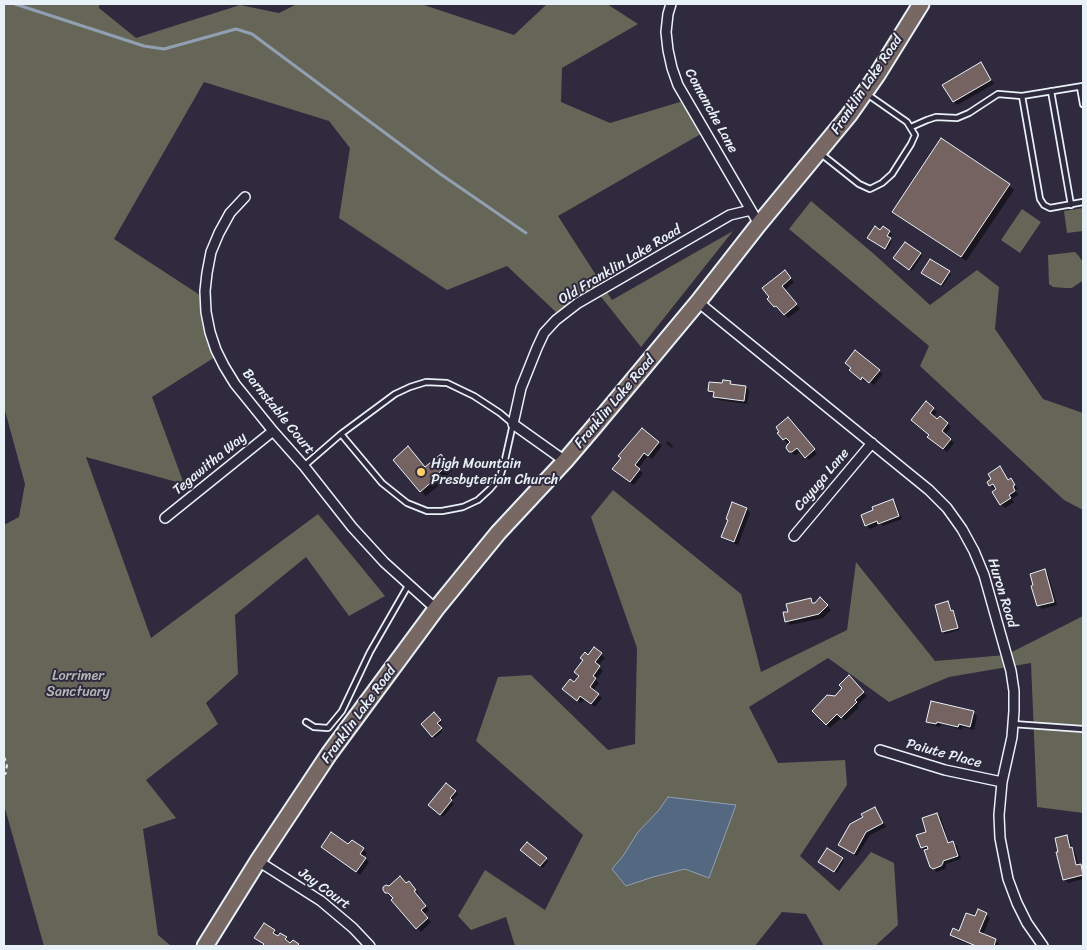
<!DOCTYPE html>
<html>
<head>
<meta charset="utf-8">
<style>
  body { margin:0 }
  #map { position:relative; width:1087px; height:950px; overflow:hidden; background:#2f2a3d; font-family:Sriracha,sans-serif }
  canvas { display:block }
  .frame { position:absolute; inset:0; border:5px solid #e8f1f8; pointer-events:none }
</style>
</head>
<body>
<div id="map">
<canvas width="1087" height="950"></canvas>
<div class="frame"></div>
</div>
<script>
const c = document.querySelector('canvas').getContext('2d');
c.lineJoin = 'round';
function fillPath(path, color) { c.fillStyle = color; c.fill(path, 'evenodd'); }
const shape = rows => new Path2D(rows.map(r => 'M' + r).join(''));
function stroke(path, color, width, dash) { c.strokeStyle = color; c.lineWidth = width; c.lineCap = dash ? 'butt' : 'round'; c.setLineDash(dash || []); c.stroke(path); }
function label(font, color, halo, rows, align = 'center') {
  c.font = font + ' Sriracha,sans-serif'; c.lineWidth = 4; c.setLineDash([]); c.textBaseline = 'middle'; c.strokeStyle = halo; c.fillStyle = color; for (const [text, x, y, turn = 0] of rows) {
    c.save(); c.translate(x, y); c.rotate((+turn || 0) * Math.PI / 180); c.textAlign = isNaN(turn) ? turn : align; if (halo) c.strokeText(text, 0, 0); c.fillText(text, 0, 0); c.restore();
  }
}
fillPath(shape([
  [4,4,99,4,99,8,136,38,240,5,279,13,297,4,421,4,514,35,547,4,607,4,638,24,562,68,561,102,610,123,690,99,706,131,558,216,612,300,733,231,641,347,594,288,557,313,507,266,447,290,339,218,350,148,329,121,204,82,114,239,206,299,215,357,152,397,184,484,86,457,151,638,318,514,385,596,349,616,306,557,235,615,238,674,206,703,218,724,146,780,176,818,143,829,158,935,171,946,44,946,4,805,4,525,19,517,25,484,4,407],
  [811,201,874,254,930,305,977,270,999,287,995,329,1043,399,1083,413,1083,510,1064,500,920,366,929,346,789,229],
  [1083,208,1083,231,1067,233,1064,211],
  [1022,209,1041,222,1020,253,1001,240],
  [1075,252,1078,255,1083,262,1083,279,1082,281,1072,288,1066,288,1053,287,1049,284,1048,255],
  [613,490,741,594,761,672,847,630,856,562,935,661,1006,655,1083,616,1083,813,1037,807,1031,663,949,677,889,702,828,658,749,707,778,763,845,760,847,785,800,856,839,891,871,852,894,863,898,925,875,946,824,946,806,914,782,912,755,946,515,946,506,917,471,930,458,916,485,870,545,910,583,835,476,741,498,677,531,675,608,750,635,744,637,648,591,517]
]), '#656658');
const water = shape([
  [668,797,736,805,709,878,685,869,653,877,626,886,612,869,623,856,638,832,659,810,668,797]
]);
fillPath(water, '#556881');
stroke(water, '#909fb1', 1);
fillPath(shape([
  [981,64,984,68,994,84,957,105,954,102,944,85],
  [1009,185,1014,190,966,261,899,216],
  [883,227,892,234,889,239,892,242,887,250,871,240],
  [920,254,922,256,912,271,897,260],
  [949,272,951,274,943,286,925,275],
  [788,275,794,282,785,290,800,309,788,318,780,309,779,310,769,299],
  [879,371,883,374,874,385,867,380,865,382,854,374],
  [730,383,734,386,745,387,749,391,747,404,718,400,715,397,715,395,713,395,709,391],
  [926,403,937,412,933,417,938,420,948,424,951,427,945,435,954,443,947,452,933,441,931,435],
  [791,422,817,454,809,460,801,451,796,455,794,455,790,451,789,445,779,434],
  [642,430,662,446,652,459,648,456,638,469,643,473,634,485,618,473],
  [668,441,673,446,672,448,666,443],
  [446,460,453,470,437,484,438,486,426,496,421,491,426,468],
  [1000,468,1009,481,1011,480,1018,489,1015,490,1018,495,1012,499,1014,502,1005,508,1001,504,996,491,988,482,993,480],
  [893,500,896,504,902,519,883,526,881,524,870,529,866,525,875,511],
  [747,509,750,513,738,545,726,540,723,537,729,521],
  [1044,571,1048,574,1057,605,1042,609,1038,606],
  [820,599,831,610,823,618,790,625,787,621,810,600,815,604],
  [947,603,950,605,952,612,953,612,955,614,959,630,945,634,943,632],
  [594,649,605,658,598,666,603,671,596,680,599,683,593,691,602,698,595,707,585,699,581,703,567,693,580,677,588,656],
  [849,677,867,696,858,705,859,707,845,721,842,717,830,728,813,711,835,697,844,688],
  [932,703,974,713,977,716,974,730,963,727,962,730,941,724,940,727,931,725,928,721],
  [434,714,442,723,438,726,443,731,435,738,423,724],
  [455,791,458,794,451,801,454,804,443,817,429,805],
  [875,808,878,812,886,827,870,835,857,856,843,848,840,845],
  [937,814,941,818,949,844,953,843,957,846,961,859,946,864,946,867,945,869,937,872,931,866,926,852,922,847],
  [1066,836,1070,840,1072,849,1075,852,1079,866,1080,865,1083,868,1083,879,1068,883,1064,879],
  [352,841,367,853,364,857,369,862,360,875,326,850,349,846],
  [827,850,844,861,837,873,822,864],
  [524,852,546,859,548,861,543,868],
  [408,883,419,894,416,896,429,910,424,914,431,922,421,932,393,896,390,896,384,890,390,887,406,885],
  [986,914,990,918,983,935,996,941,999,944,998,946,974,946,955,939,952,935,959,932],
  [274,931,278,934,276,936,286,938,289,942,288,943,291,945,293,942,299,946,264,946,265,945,255,938]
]), '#0007');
stroke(shape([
  [15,4,144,46,164,49,236,29,252,34,439,173,526,233]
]), '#909fb1', 3);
const building = shape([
  [981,62,991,80,953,102,942,85,981,62],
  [941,138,1010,184,961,257,892,212,941,138],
  [875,226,880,230,883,226,890,231,887,236,891,238,885,249,867,238,875,226],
  [905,242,921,253,909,270,893,258,905,242],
  [930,259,950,271,941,285,921,273,930,259],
  [785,270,791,278,782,286,797,304,784,315,776,306,774,307,767,299,769,297,762,288,785,270],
  [855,350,880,370,869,383,862,377,861,380,849,370,851,368,845,363,855,350],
  [723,380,731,381,730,384,746,386,744,401,713,397,714,392,708,391,709,382,722,383,723,380],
  [926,401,934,408,930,413,937,419,940,416,948,423,942,431,951,439,943,449,927,437,929,435,911,420,926,401],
  [788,417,815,449,805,458,797,448,792,452,789,452,786,448,787,445,790,442,786,438,783,440,777,433,779,432,776,427,788,417],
  [642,428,659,442,648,456,644,453,635,465,640,469,630,482,612,469,621,458,618,456,642,428],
  [408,446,425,467,441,454,449,464,433,478,434,480,420,492,393,460,408,446],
  [1000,466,1008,480,1011,478,1015,485,1013,486,1015,491,1009,495,1011,498,1000,505,992,492,996,489,993,484,989,486,987,482,991,479,988,474,1000,466],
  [893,499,899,516,878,524,877,521,865,526,861,515,873,510,872,507,893,499],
  [732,502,747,508,734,542,721,537,728,520,726,519,732,502],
  [1045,569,1054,602,1037,606,1031,586,1033,585,1030,574,1045,569],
  [820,597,828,605,819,614,785,622,783,612,788,612,786,604,811,598,812,603,815,603,820,597],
  [948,601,951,611,953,610,958,628,942,632,935,605,948,601],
  [594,647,602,653,595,662,600,666,593,676,596,678,590,687,599,694,591,704,580,696,577,701,562,689,570,679,574,682,579,676,574,672,583,660,580,658,585,652,588,655,594,647],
  [849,675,864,692,855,700,857,702,841,718,837,714,826,725,812,711,827,695,835,696,842,688,839,685,849,675],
  [931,701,974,711,970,727,959,724,958,727,937,722,936,724,926,722,931,701],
  [434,712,441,720,437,723,442,728,432,737,421,724,434,712],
  [446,783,456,791,450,798,452,800,440,815,428,805,446,783],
  [875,807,883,823,866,832,854,854,838,845,850,824,863,817,861,814,875,807],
  [937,813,948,843,953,841,958,856,943,861,943,863,941,866,933,869,930,867,924,850,928,849,927,846,921,848,916,835,926,832,922,818,937,813],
  [331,832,348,844,352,840,364,848,360,854,366,858,356,872,321,847,331,832],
  [1067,835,1070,848,1072,847,1076,865,1081,864,1083,875,1063,880,1056,852,1058,852,1055,838,1067,835],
  [527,842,547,858,540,866,520,850,527,842],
  [827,848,843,858,834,872,818,862,827,848],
  [400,876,406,883,409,881,416,890,414,891,426,906,421,910,428,918,416,929,391,900,393,898,388,893,385,893,383,890,383,887,386,885,389,886,400,876],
  [978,909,987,913,979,932,996,939,994,946,976,946,950,935,953,928,959,931,966,913,975,916,978,909],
  [264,923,275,930,273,933,278,936,280,933,287,937,285,939,290,943,293,940,299,944,297,946,262,946,264,944,254,938,264,923]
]);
fillPath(building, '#756362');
stroke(building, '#e8f1f8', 1);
const lane = shape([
  [1080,87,1083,104],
  [1051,91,1071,205],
  [1022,96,1040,199,1044,205,1050,208,1083,202],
  [911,127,927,120,936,117,957,118,969,113,998,94,1022,96,1083,86],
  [820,153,859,184,870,189,882,183,892,174,911,144,915,135,907,122,867,94],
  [304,466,341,434,395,394,410,387,426,382,447,383,474,396,500,413,513,424,504,464,500,477,490,489,478,500,463,507,442,511,427,511,407,503,382,483,341,434],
  [306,722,314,727,328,728,342,711,370,652,409,584],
  [1013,724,1083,729]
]);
const street = shape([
  [671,4,668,14,666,32,668,50,672,68,678,85,759,224],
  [245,197,230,213,219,233,211,252,207,273,205,291,206,312,210,332,216,350,224,366,235,384,273,431,304,466,352,527,384,562,436,609],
  [698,302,929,490,947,508,962,529,974,551,984,575,1011,671,1014,691,1014,711,1012,737,1002,782,999,815,1000,838,1008,879,1017,903,1027,923,1043,946],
  [565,461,513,424,521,388,537,348,544,333,556,320,578,303,730,215,751,210],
  [165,518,273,431],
  [794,536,872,443],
  [880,750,945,770,1002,782],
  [258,861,321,901,353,928,370,946]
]);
const primary = shape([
  [205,946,258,861,329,754,436,609,498,533,565,461,594,427,698,302,759,224,849,115,877,75,921,4]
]);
stroke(lane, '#e8f1f8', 8);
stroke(street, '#e8f1f8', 12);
stroke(primary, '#e8f1f8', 19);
stroke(shape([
  [4,757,7,764,6,773,4,775]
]), '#e8f1f8', 2, [4, 4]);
stroke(lane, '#2f2a3d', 4.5);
stroke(street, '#2f2a3d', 9);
stroke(primary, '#776864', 15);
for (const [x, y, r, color] of [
  [421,472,5,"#ffd166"]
]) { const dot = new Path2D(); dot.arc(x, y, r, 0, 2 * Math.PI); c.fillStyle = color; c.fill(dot); stroke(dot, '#2f2a3d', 2); }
label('14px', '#e8f1f8', '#2f2a3d', [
  ["Franklin Lake Road",867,85,-56],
  ["Comanche Lane",711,111,61],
  ["Old Franklin Lake Road",620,265,-31],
  ["Franklin Lake Road",615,402,-50],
  ["Barnstable Court",278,412,51],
  ["Tegawitha Way",210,464,-39],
  ["Cayuga Lane",822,480,-50],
  ["Huron Road",1002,593,73],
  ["Franklin Lake Road",359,715,-54],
  ["Paiute Place",944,754,15],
  ["Jay Court",324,889,36]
]);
label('14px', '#e8f1f8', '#2f2a3d', [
  ["High Mountain",431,464],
  ["Presbyterian Church",431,480]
], 'left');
label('14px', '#b4b9b8', '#2f2a3d', [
  ["Lorrimer",78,676],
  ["Sanctuary",78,692]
]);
</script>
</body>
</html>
